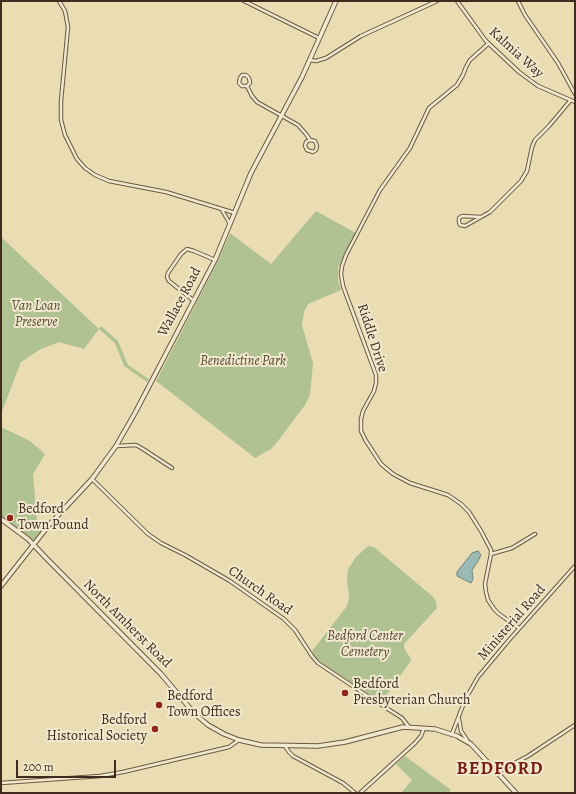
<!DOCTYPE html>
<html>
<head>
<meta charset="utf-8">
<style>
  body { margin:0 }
  #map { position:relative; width:576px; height:794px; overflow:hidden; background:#eaddb4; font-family:Alegreya,serif }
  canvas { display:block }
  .frame { position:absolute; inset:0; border:2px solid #402b1e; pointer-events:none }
  .scale { position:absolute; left:16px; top:760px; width:100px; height:18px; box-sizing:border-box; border:2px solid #402b1e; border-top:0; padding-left:5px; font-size:12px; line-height:14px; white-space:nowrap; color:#402b1e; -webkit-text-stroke:3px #f1e9ce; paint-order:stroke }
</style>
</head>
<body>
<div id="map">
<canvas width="576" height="794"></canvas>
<div class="frame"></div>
<div class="scale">200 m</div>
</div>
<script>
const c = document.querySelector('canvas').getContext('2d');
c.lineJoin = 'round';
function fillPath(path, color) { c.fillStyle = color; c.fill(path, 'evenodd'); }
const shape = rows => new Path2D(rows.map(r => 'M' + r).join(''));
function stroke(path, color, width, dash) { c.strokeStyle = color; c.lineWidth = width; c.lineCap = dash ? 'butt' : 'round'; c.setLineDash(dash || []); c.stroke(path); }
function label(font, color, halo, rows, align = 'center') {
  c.font = font + ' Alegreya,serif'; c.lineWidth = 4; c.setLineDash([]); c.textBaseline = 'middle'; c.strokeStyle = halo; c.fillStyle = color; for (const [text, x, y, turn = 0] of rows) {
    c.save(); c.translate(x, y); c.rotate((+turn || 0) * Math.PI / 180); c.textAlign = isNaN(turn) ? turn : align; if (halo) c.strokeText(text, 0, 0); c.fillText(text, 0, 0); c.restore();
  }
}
fillPath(shape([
  [316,211,356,233,338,268,338,280,341,290,308,304,304,312,302,325,313,363,310,395,305,405,278,441,271,449,255,458,156,381,217,263,230,233,271,264],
  [1,237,99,329,101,326,118,341,128,365,149,379,147,382,124,366,115,343,99,329,84,349,59,342,41,349,21,362,1,414],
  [1,427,30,441,45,454,33,474,37,520,32,527,43,530,33,541,1,517],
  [368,546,374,547,432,596,436,601,437,608,404,644,404,648,411,659,410,662,383,700,381,702,323,664,316,658,312,651,347,606,349,598,347,578,348,569,356,557],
  [405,756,451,790,448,793,401,793,412,780,396,764]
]), '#b0c292');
const water = shape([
  [478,551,481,555,478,561,472,570,473,579,471,583,457,576,457,572,472,553,478,551]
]);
fillPath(water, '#9abab5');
stroke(water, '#768179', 1);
const minor = shape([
  [59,1,65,11,68,27,61,101,61,120,65,135,77,159,85,168,95,175,109,181,166,192,235,213],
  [244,1,319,38],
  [457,1,486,41,519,72,538,86,575,102],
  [518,1,525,15,558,63,575,94],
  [488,44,470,60,466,67,463,75,457,85,429,108,410,148,380,190,346,255,342,266,341,274,343,286,376,375,376,383,374,391,363,411,361,419,361,431,366,441,381,464,393,474,410,483,448,495,461,504,469,512,481,531,491,550,491,554,485,584,486,592,488,600,494,609,499,614,519,628],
  [310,60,316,61,326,58,361,36,437,1],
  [247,86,242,86,239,83,240,78,242,75,246,75,249,78,250,83,247,86,252,96,257,102,298,125,306,134,310,140,315,141,317,146,316,150,313,152,307,150,305,146,306,142,310,140],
  [222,210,230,224],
  [481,217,462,216,459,218,459,222,460,225,465,226,490,212,521,181,527,171,532,147,535,140,549,126,570,101],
  [194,301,169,281,167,277,168,273,181,254,187,249,194,251,215,260],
  [116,446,136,445,143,449,172,468],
  [92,479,148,534,161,543,185,555,230,581,284,619,295,630,312,656,318,663,369,697,402,718,409,727],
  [491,554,512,548,535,534],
  [459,719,461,731,467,740],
  [452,734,465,700,478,677,509,640,575,566],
  [285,746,289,752,293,756,343,783,355,793],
  [498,772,528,756,575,725],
  [1,783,100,776,123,772,229,747,239,740],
  [360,793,415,743,421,736,424,728]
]);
const tertiary = shape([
  [1,519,28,539,49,561,161,674,194,713,208,725,224,734,239,740,261,745,318,746,345,742,403,727,435,729,457,736,471,744,516,793],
  [1,586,49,525,92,479,116,446,135,413,215,260,251,173,302,77,336,1]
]);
stroke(minor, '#6a5844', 4.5);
stroke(tertiary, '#6a5844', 5.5);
stroke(minor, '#f1e9ce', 2.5);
stroke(tertiary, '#f1e9ce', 3.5);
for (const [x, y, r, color] of [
  [10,518,4,"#8f2418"],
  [345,693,4,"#8f2418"],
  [159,705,4,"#8f2418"],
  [155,729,4,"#8f2418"]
]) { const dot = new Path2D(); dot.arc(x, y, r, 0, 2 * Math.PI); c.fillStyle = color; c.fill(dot); stroke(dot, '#f1e9ce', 1.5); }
label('14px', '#402b1e', '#f1e9ce', [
  ["Kalmia Way",516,53,42],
  ["Wallace Road",180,302,-62],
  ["Riddle Drive",372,338,72],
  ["Church Road",260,591,35],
  ["Ministerial Road",512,623,-49],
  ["North Amherst Road",127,624,45]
]);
label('italic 14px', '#564935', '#f1e9ce', [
  ["Van Loan",36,307],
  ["Preserve",36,323],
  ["Benedictine Park",243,362],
  ["Bedford Center",365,637],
  ["Cemetery",365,653]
]);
label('14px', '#402b1e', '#f1e9ce', [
  ["Bedford",18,510],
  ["Town Pound",18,526],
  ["Bedford",353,685],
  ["Presbyterian Church",353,701],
  ["Bedford",167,697],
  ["Town Offices",167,713],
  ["Bedford",147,721,"right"],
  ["Historical Society",147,737,"right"]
], 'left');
c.letterSpacing = '1px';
label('bold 18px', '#7a1f14', '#f1e9ce', [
  ["BEDFORD",500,770]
]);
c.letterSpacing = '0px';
</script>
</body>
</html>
